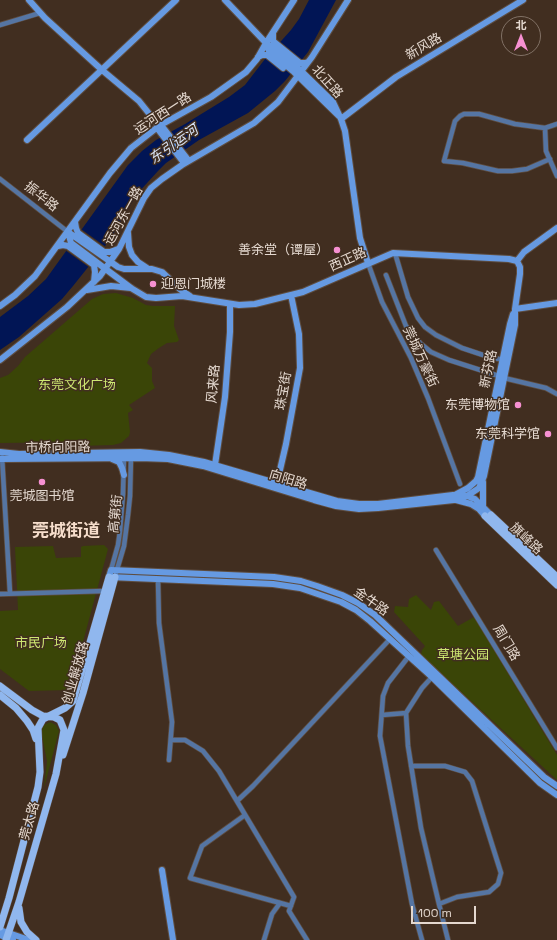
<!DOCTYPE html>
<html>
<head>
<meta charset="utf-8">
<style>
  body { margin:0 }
  #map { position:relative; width:557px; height:940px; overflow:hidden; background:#412e20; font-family:"Space Grotesk","Noto Sans SC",sans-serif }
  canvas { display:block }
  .north { position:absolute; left:501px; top:16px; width:40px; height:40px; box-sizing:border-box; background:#412e20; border:1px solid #827266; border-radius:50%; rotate:0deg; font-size:11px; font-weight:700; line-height:16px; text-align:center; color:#e4d8cf }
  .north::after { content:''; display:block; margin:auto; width:14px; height:18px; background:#f690d1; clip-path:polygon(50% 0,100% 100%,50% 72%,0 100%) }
  .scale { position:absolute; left:411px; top:906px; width:65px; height:18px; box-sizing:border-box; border:2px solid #e4d8cf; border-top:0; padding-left:5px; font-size:12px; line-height:14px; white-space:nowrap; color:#e4d8cf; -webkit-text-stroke:3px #412e20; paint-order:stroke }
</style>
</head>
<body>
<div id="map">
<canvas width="557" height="940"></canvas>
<div class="north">北</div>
<div class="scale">100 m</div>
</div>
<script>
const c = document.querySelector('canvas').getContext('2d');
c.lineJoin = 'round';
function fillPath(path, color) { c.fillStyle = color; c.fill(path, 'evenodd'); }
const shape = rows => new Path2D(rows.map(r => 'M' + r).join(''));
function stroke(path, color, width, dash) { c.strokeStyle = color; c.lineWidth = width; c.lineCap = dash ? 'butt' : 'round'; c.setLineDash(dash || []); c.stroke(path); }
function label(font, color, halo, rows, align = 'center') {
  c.font = font + ' "Space Grotesk","Noto Sans SC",sans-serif'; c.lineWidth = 3; c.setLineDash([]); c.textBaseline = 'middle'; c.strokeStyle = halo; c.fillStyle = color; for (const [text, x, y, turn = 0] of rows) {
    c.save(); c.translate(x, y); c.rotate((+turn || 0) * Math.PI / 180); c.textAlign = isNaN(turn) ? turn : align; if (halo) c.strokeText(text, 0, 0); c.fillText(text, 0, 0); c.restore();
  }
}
fillPath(shape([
  [116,293,133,298,146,305,153,306,175,306,174,326,179,340,177,342,167,343,159,348,151,354,147,363,152,368,152,381,155,388,129,405,133,410,128,413,130,432,129,436,121,443,113,445,79,446,78,442,0,443,0,378,8,375,18,366,25,357,92,299,103,294],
  [104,545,108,549,70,690,29,691,0,669,0,611,18,610,15,547,53,546,56,558,81,557,81,547,83,546],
  [416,595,431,610,434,602,439,601,458,626,474,617,557,755,557,780,421,655,422,650,425,646,394,612,395,606,408,607,409,599],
  [50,722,56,725,59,731,44,788,47,761,41,731,44,725]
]), '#3a4507');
fillPath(shape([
  [309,0,336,0,308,52,285,81,275,91,248,113,199,140,166,163,158,171,137,194,109,241,73,286,62,299,19,337,0,350,0,317,28,296,46,279,128,165,142,151,156,140,185,124,229,97,245,85,265,59,291,30,299,19]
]), '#011555');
fillPath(shape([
  [81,229,106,247,90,268,65,250]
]), '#412e20');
const street = shape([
  [0,25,40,13],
  [557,124,545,128,546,151,557,176],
  [545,128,515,124,479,114,464,114,460,116,455,121,444,161,463,163,498,171,512,171,527,169,550,159],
  [0,179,68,232],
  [395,253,408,297,418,318,425,327,436,335,462,348,489,357,504,360],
  [368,263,382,302,411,358,428,398,460,484],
  [386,275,406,326,420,343,431,352,449,360,499,376],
  [504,378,546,388,557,394],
  [2,457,10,593],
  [436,550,557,748],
  [111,570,118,545,120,531,123,494,124,457],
  [116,573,124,546,128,515,130,496,131,456],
  [158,579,159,623,172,722,169,760],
  [0,594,105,591],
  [409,656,388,683,383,696,380,736,412,904,422,940],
  [432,677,422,688,406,713,408,746,421,828,439,904,448,940],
  [382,715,406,713],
  [171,740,185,740,203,751,219,771,294,897,289,911,307,940],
  [411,766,445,766,465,772,472,781,501,873,498,884,489,892,457,897,439,904],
  [237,801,253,786,390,639],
  [245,815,202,846,190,878,291,906],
  [264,940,272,914,280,903]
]);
const secondary = shape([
  [29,0,45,18,102,70,139,101,159,126],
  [225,0,266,43,297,67,333,102,341,119,345,131,360,238,368,263],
  [273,33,273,41,300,63,305,63,308,62],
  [266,43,269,51,294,72,339,116],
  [258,57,262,55,267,55,283,68],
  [341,119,396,77,523,0],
  [161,125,189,161],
  [157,128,184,163],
  [27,140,176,0],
  [75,222,76,228,78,233,104,252,110,252,118,249],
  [68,232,71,243,131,288,146,297,156,298,182,296,239,305,255,304,303,292,393,253,509,259,517,261],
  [68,232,118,267,124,269,152,269,162,272,181,290,190,296],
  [128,233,129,247,132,255,138,262,147,268],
  [58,246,63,245,68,246,94,265,95,272,94,282],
  [517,261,524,252,557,228],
  [87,290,111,286,131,288],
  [0,306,15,295,35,276,110,173,131,148,159,126,211,97,246,72,257,59,266,43,294,0],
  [515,309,557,303],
  [0,360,67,307,100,276,119,249,144,198,151,188,162,179,182,165,254,123,278,102,312,57,348,0],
  [0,452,19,454,140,452,169,455,204,462,337,501,359,504,378,504,453,495,467,496,475,499,491,515],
  [0,459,140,458,168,459,203,466,314,500,336,506,359,509,378,508,454,500,467,496,479,488,484,476,515,325,515,309,520,274,520,267,517,261],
  [112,459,119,462,122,468,124,475],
  [215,465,225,397,230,332,230,304],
  [483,482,483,509],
  [276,487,286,444,300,368,299,334,291,295],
  [455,495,468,488,476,481,478,477,510,324,513,314],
  [456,500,471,504,479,509,485,516],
  [557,786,544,777,375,615,358,603,342,595,317,586,301,581,274,577,111,570,109,577,273,584,300,588,341,602,356,610,370,621,432,677,540,783,557,795],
  [162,870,173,940],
  [0,930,29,940],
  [0,935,13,940]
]);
const primary = shape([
  [491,515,557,577],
  [485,516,557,585],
  [0,686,32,710,43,716,54,717,60,720,64,730,56,774,19,902,6,940],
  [0,695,16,708,27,721,33,730,36,739],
  [63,755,83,693,115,577],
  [19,908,21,922,27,932,36,940],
  [0,927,9,898,38,787,40,772,38,728,43,719,65,708,73,701,109,577]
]);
stroke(street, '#5e4d40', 6);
stroke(secondary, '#5e4d40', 8);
stroke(primary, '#5e4d40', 8);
stroke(street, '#5575a3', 4.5);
stroke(secondary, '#669ae2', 6);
stroke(primary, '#90b7ee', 7);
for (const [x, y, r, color] of [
  [337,250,4,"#f690d1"],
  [153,284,4,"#f690d1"],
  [518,405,4,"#f690d1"],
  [548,434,4,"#f690d1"],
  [42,482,4,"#f690d1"]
]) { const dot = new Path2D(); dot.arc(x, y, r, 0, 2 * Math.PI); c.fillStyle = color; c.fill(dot); stroke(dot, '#412e20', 1.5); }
label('13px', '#e4d8cf', '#412e20', [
  ["新风路",424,47,-31],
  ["北正路",327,82,48],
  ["运河西一路",163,114,-33],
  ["振华路",41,197,38],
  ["运河东一路",124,216,-61],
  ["西正路",348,260,-24],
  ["莞城万豪街",420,357,65],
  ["新芬路",489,369,-78],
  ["风来路",214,384,-85],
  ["珠宝街",284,391,-80],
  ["市桥向阳路",58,448,-1],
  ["向阳路",288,480,17],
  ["高第街",116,514,-84],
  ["旗峰路",526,539,43],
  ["金牛路",371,602,35],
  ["周门路",506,643,59],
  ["创业解放路",76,673,-74],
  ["莞太路",30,821,-74]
]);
label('13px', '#e4d8cf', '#412e20', [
  ["善余堂（谭屋）",329,250],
  ["迎恩门城楼",161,284,"left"],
  ["东莞博物馆",510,405],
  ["东莞科学馆",540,434],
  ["莞城图书馆",42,496,"center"]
], 'right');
label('13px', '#cde771', '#412e20', [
  ["东莞文化广场",77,385],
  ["市民广场",41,643],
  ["草塘公园",463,655]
]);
label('italic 14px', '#d8e3f7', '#412e20', [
  ["东引运河",174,145,-35]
]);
label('bold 17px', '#f7decc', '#412e20', [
  ["莞城街道",66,531]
]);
</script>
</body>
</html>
